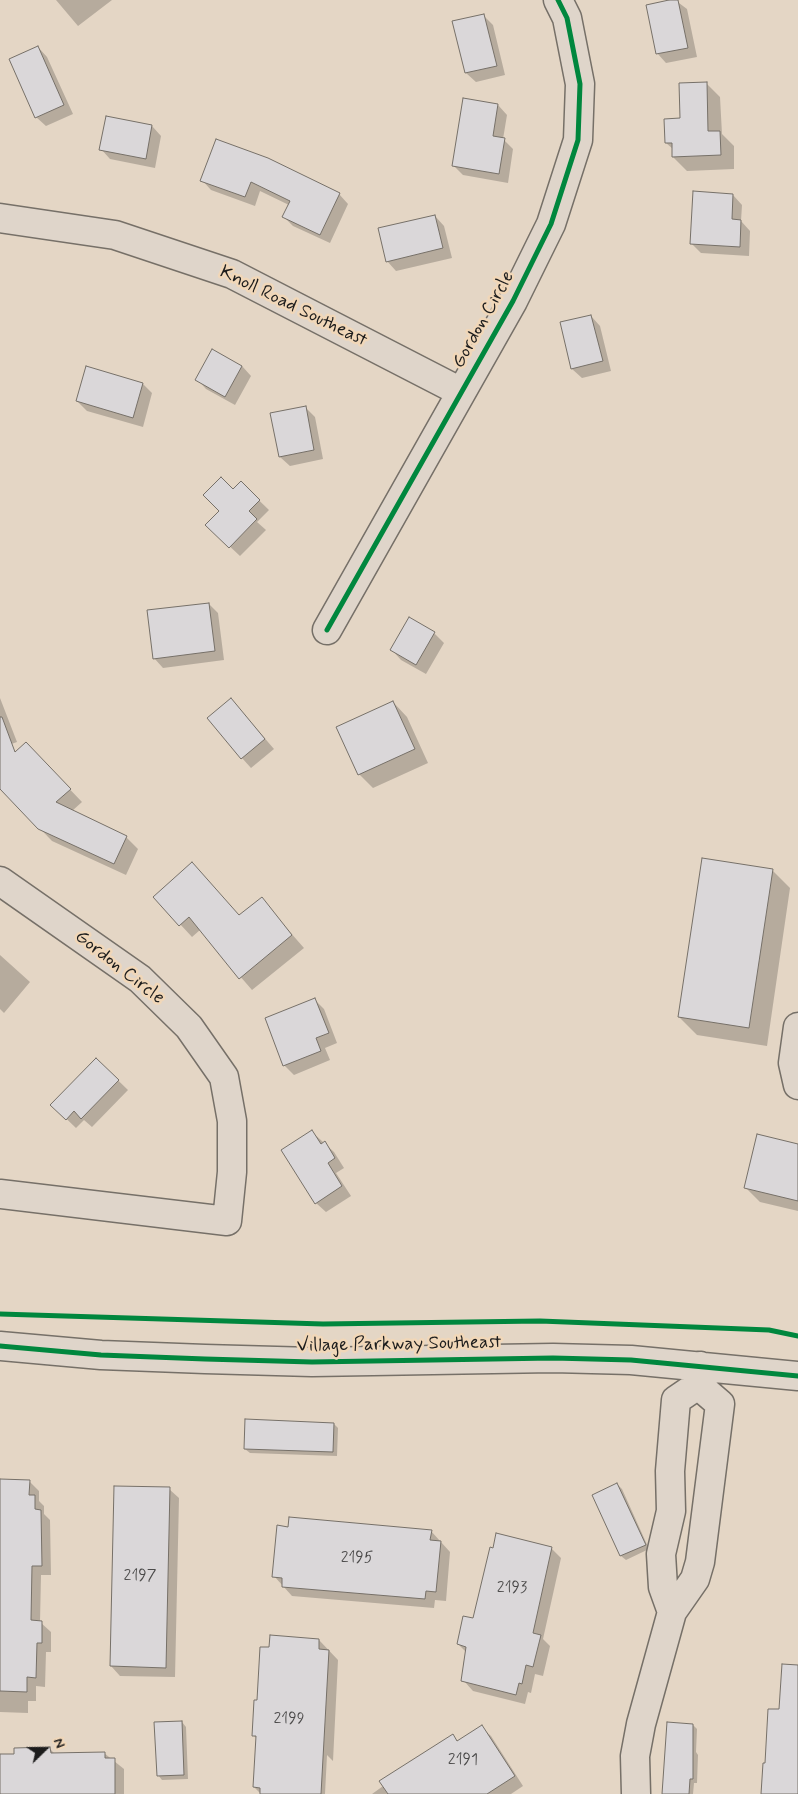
<!DOCTYPE html>
<html>
<head>
<meta charset="utf-8">
<style>
  body { margin:0 }
  #map { position:relative; width:798px; height:1794px; overflow:hidden; background:#e4d6c5; font-family:Mynerve,sans-serif }
  canvas { display:block }
  .north { position:absolute; left:20px; top:1724px; width:50px; height:50px; -webkit-text-stroke:4px #f1d7b8; paint-order:stroke; rotate:68deg; font-size:14px; font-weight:700; line-height:20px; text-align:center; color:#1c1c1c }
  .north::after { content:''; display:block; margin:auto; width:18px; height:22px; background:#1c1c1c; clip-path:polygon(50% 0,100% 100%,50% 72%,0 100%) }
</style>
</head>
<body>
<div id="map">
<canvas width="798" height="1794"></canvas>
<div class="north">N</div>
</div>
<script>
const c = document.querySelector('canvas').getContext('2d');
c.lineJoin = 'round';
function fillPath(path, color) { c.fillStyle = color; c.fill(path, 'evenodd'); }
const shape = rows => new Path2D(rows.map(r => 'M' + r).join(''));
function stroke(path, color, width, dash) { c.strokeStyle = color; c.lineWidth = width; c.lineCap = dash ? 'butt' : 'round'; c.setLineDash(dash || []); c.stroke(path); }
function label(font, color, halo, rows, align = 'center') {
  c.font = font + ' Mynerve,sans-serif'; c.lineWidth = 5; c.setLineDash([]); c.textBaseline = 'middle'; c.strokeStyle = halo; c.fillStyle = color; for (const [text, x, y, turn = 0] of rows) {
    c.save(); c.translate(x, y); c.rotate((+turn || 0) * Math.PI / 180); c.textAlign = isNaN(turn) ? turn : align; if (halo) c.strokeText(text, 0, 0); c.fillText(text, 0, 0); c.restore();
  }
}
fillPath(shape([
  [56,0,112,0,78,26],
  [675,0,687,9,697,57,666,63,657,53],
  [483,15,493,25,505,75,476,82,466,73],
  [38,47,47,57,73,114,46,126,36,117],
  [706,83,720,97,722,134,734,146,734,169,687,171,673,157,673,149,666,143],
  [498,105,507,115,503,139,513,149,508,183,463,175,453,165],
  [152,126,161,136,155,168,110,159,101,149],
  [217,141,339,194,348,204,330,243,293,226,284,217,289,205,260,191,255,206,211,190,202,180],
  [733,195,742,205,741,221,750,231,749,256,701,253,691,243],
  [435,216,444,226,452,258,396,271,387,261],
  [591,316,600,326,611,371,582,378,572,369],
  [242,366,251,376,235,405,206,389,197,379],
  [143,384,152,393,143,427,87,411,77,401],
  [305,407,315,417,323,459,290,466,280,457],
  [241,483,269,510,257,522,266,530,240,556,207,525,221,511],
  [209,604,218,613,224,660,163,668,154,658],
  [434,633,444,643,426,674,401,660,392,650],
  [0,698,17,742,0,748],
  [231,699,274,749,251,768,242,758],
  [393,702,407,717,428,763,373,788,359,774],
  [38,756,82,802,72,811,126,837,138,849,126,875,52,841,0,787,0,768],
  [772,870,790,888,767,1046,697,1035,679,1017],
  [155,897,240,916,261,899,304,948,252,990,200,930,192,937],
  [0,955,30,982,4,1013,0,1009],
  [315,1000,324,1009,337,1043,325,1048,330,1060,294,1075,284,1065],
  [96,1059,128,1090,92,1127,84,1120,76,1128,52,1105],
  [312,1132,334,1152,344,1168,336,1173,351,1196,326,1212,316,1203],
  [798,1145,798,1211,760,1202,746,1188],
  [334,1424,338,1428,337,1456,250,1453,245,1449],
  [0,1481,30,1482,39,1491,39,1501,44,1506,44,1514,50,1520,51,1575,41,1575,40,1622,51,1632,51,1652,46,1652,45,1687,36,1686,36,1701,28,1701,28,1713,0,1712],
  [617,1484,622,1489,649,1549,626,1560,621,1556,594,1495],
  [169,1489,179,1498,175,1677,120,1676,111,1666],
  [431,1531,450,1552,446,1601,435,1600,434,1608,292,1596,274,1576],
  [551,1548,561,1558,543,1639,550,1646,543,1676,535,1674,531,1693,528,1692,525,1704,473,1691,464,1681,465,1667,463,1665,466,1652,458,1644,474,1620],
  [319,1640,338,1660,333,1761,327,1755,325,1794,261,1794,254,1787,257,1739,253,1735,270,1649],
  [182,1722,186,1727,188,1779,162,1780,158,1775],
  [693,1725,697,1729,696,1752,698,1755,697,1783,694,1783,693,1794,663,1794],
  [481,1727,491,1736,523,1786,511,1794,372,1794,453,1736,458,1741],
  [50,1749,55,1754,104,1753,124,1769,124,1794,0,1794,0,1755,15,1755]
]), '#0003');
const building = shape([
  [669,0,678,0,688,48,656,54,646,5,669,0],
  [484,14,497,66,465,73,452,21,484,14],
  [38,46,64,105,35,118,9,59,38,46],
  [707,82,708,131,720,131,721,155,672,157,672,143,665,143,664,119,680,118,679,83,707,82],
  [463,98,498,104,493,136,505,138,499,174,452,166,463,98],
  [106,116,152,125,146,159,99,150,106,116],
  [216,139,268,158,340,193,320,235,282,217,290,201,251,182,245,197,200,181,216,139],
  [693,191,733,194,732,219,741,220,740,247,690,244,693,191],
  [435,215,443,248,386,262,378,228,435,215],
  [591,315,603,361,571,369,560,322,591,315],
  [212,349,242,366,225,397,195,380,212,349],
  [86,366,143,383,133,418,76,401,86,366],
  [306,406,314,450,279,457,270,413,306,406],
  [221,477,233,489,241,481,260,500,249,511,257,519,229,548,205,525,219,511,203,495,221,477],
  [209,603,215,651,153,659,147,610,209,603],
  [409,617,435,632,416,665,390,650,409,617],
  [231,698,265,739,241,759,207,718,231,698],
  [393,701,415,749,358,775,336,727,393,701],
  [0,717,2,717,15,752,26,742,71,789,56,802,127,836,114,864,38,829,0,789,0,717],
  [702,858,773,869,749,1028,678,1017,702,858],
  [192,862,239,915,262,897,292,935,239,979,189,917,179,926,153,897,192,862],
  [315,998,329,1033,316,1038,321,1051,283,1066,265,1018,315,998],
  [96,1058,119,1080,81,1119,74,1111,66,1120,50,1105,96,1058],
  [312,1130,321,1144,325,1141,335,1158,328,1163,342,1186,315,1204,281,1150,312,1130],
  [757,1134,798,1144,798,1201,744,1188,757,1134],
  [245,1419,334,1423,333,1452,244,1449,245,1419],
  [0,1479,30,1480,29,1495,35,1495,35,1509,41,1510,42,1566,32,1566,31,1620,42,1621,42,1643,37,1643,36,1678,27,1677,27,1692,0,1691,0,1479],
  [617,1483,646,1545,620,1556,592,1495,617,1483],
  [114,1486,170,1487,166,1668,110,1666,114,1486],
  [289,1517,432,1530,430,1540,441,1541,436,1592,426,1591,425,1599,282,1587,282,1578,272,1577,277,1525,288,1527,289,1517],
  [496,1533,552,1547,533,1633,541,1635,533,1667,526,1665,522,1684,519,1683,516,1695,461,1681,466,1647,457,1644,463,1616,473,1618,490,1547,493,1548,496,1533],
  [270,1635,319,1639,319,1649,329,1650,321,1794,260,1794,260,1788,253,1787,256,1736,252,1736,254,1700,257,1700,260,1647,269,1647,270,1635],
  [782,1664,798,1665,798,1794,761,1794,763,1763,765,1763,768,1709,779,1709,782,1664],
  [182,1721,184,1775,157,1776,154,1722,182,1721],
  [667,1722,693,1724,693,1779,690,1779,689,1794,662,1794,667,1722],
  [482,1725,515,1776,487,1794,388,1794,379,1781,453,1734,457,1741,482,1725],
  [50,1747,51,1753,105,1752,105,1758,115,1758,115,1794,0,1794,0,1754,14,1754,14,1748,50,1747]
]);
fillPath(building, '#dad7d9');
stroke(building, '#767068', 1);
const minor = shape([
  [0,218,115,235,232,274,461,392],
  [327,630,513,301,551,224,578,140,580,84,567,18,558,0],
  [0,881,140,979,189,1027,224,1077,232,1121,232,1172,227,1221,0,1194],
  [798,1027,793,1063,798,1085],
  [0,1346,101,1355,205,1359,312,1362,553,1358,631,1360,798,1376],
  [672,1612,663,1587,661,1554,671,1511,670,1471,676,1400,698,1385,700,1366],
  [672,1612,695,1579,700,1562,720,1404,698,1385],
  [636,1794,635,1756,641,1724,672,1612,674,1595]
]);
stroke(minor, '#767068', 31);
stroke(minor, '#dfd5ca', 28);
stroke(shape([
  [327,630,513,301,551,224,578,140,580,84,567,18,558,0],
  [0,1314,323,1324,540,1321,769,1330,798,1336],
  [0,1346,101,1355,205,1359,312,1362,553,1358,631,1360,798,1376]
]), '#00873e', 5);
label('16px', '#4c4b4b', null, [
  ["2195",357,1559],
  ["2197",140,1577],
  ["2193",512,1589],
  ["2199",289,1720],
  ["2191",463,1761]
]);
label('19px', '#1c1c1c', '#f1d7b8', [
  ["Knoll Road Southeast",293,307,26],
  ["Gordon Circle",484,320,-61],
  ["Gordon Circle",119,968,38],
  ["Village Parkway Southeast",399,1345,-1]
]);
</script>
</body>
</html>
